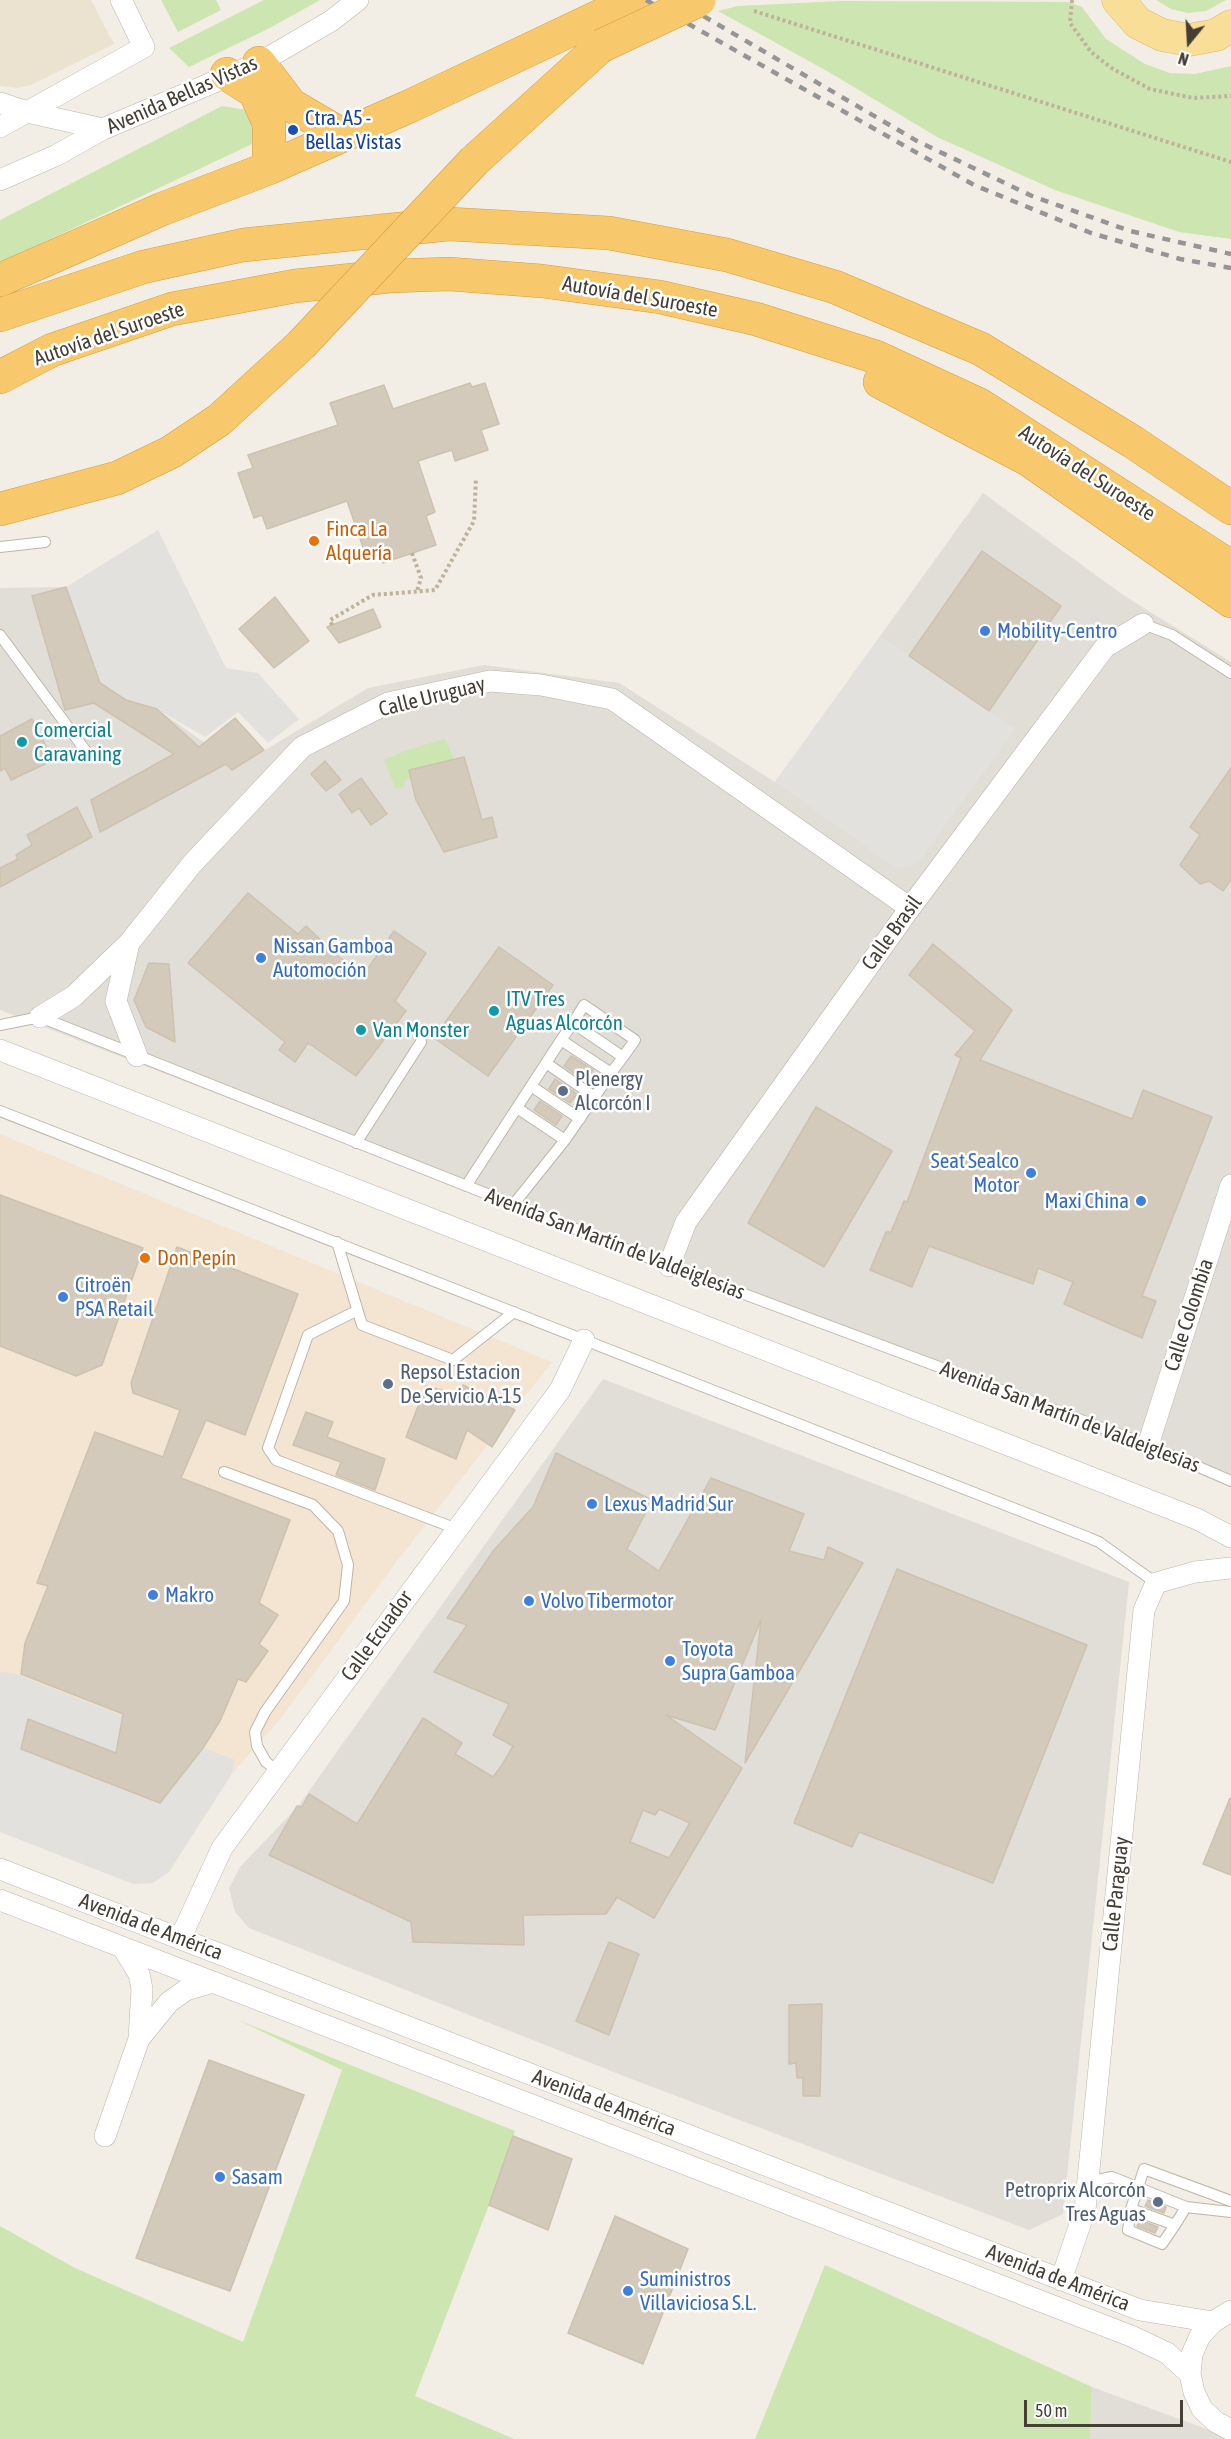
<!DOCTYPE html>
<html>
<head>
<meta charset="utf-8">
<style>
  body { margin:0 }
  #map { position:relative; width:1231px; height:2439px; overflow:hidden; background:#f2eee6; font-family:"Asap Condensed",sans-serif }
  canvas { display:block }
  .north { position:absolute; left:1159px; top:12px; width:60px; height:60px; -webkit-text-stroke:4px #fff; paint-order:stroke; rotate:198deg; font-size:16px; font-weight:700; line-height:24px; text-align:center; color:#443e35 }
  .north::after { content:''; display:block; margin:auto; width:21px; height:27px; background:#443e35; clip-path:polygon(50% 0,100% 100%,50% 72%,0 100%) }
  .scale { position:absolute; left:1024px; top:2400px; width:159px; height:27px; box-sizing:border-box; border:3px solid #443e35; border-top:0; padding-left:8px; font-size:18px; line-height:21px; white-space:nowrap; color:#443e35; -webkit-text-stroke:4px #fff; paint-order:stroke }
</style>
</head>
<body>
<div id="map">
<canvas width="1231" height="2439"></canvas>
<div class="north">N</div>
<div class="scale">50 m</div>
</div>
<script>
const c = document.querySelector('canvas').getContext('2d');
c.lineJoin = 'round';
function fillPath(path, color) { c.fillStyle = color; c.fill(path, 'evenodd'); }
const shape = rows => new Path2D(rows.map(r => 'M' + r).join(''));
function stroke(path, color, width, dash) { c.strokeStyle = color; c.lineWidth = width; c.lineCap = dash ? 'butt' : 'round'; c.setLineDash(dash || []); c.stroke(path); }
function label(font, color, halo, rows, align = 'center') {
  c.font = font + ' "Asap Condensed",sans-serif'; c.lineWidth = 5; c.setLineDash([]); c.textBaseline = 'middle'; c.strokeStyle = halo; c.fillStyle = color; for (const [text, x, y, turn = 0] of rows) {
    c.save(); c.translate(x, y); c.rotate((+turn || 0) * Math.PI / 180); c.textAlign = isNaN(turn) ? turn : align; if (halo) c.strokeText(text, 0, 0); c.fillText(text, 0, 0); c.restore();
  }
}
fillPath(shape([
  [0,1134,552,1362,397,1561,278,1722,231,1775,169,1872,153,1883,133,1884,0,1826]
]), '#f3e5d1');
fillPath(shape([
  [983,493,1126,597,1231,662,1231,1486,0,1010,0,588,66,587,101,683,126,700,157,709,205,743,232,770,368,688,484,665,619,683,775,782],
  [603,1379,1129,1582,1063,2214,1029,2230,629,2078,249,1928,235,1912,229,1888,240,1867,299,1805],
  [1092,2387,1231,2438,1231,2439,1090,2439]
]), '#e1ddd7');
fillPath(shape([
  [0,0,91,0,114,44,31,85,18,88,0,86]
]), '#ebe3d0');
fillPath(shape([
  [161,0,216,0,221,10,178,32],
  [264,0,320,0,268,29,189,67,169,48],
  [1156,0,1226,0,1206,11,1188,13,1171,9],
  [840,1,1068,2,1082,7,1106,39,1145,64,1170,73,1195,74,1231,66,1231,239,1179,232,1055,190,937,137,827,71,718,11,738,6],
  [222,106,253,111,260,134,250,145,0,263,0,220],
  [445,739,454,759,409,770,411,778,404,780,405,786,396,789,384,760,407,750],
  [238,2020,515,2131,489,2205,415,2396,514,2439,0,2439,0,2226,75,2268,243,2342,342,2070],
  [825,2265,1092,2387,1090,2439,755,2439]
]), '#cde5b0');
fillPath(shape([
  [158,530,226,668,258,673,299,719,268,743,238,712,205,737,157,709,126,700,100,683,66,587],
  [881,636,1015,729,917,864,894,867,775,782],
  [0,1672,13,1673,235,1760,231,1775,169,1872,153,1883,133,1884,0,1832]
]), '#e3e1de');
const building = shape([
  [470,383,472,387,485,383,499,424,481,430,488,450,455,461,452,450,418,461,435,512,426,516,436,545,383,563,376,546,364,550,347,501,267,529,262,515,254,518,238,473,253,468,248,455,338,425,330,403,384,385,393,409,470,383],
  [982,551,1061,606,989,711,909,656,982,551],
  [66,587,100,683,126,700,157,709,199,747,235,718,264,750,232,770,226,764,100,832,91,800,174,754,94,703,65,710,32,596,66,587],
  [275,597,309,641,274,668,239,629,275,597],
  [373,609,381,627,339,643,327,627,373,609],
  [32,719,47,748,41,750,47,763,11,780,5,768,0,771,0,736,32,719],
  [464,757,482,820,492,817,497,837,444,852,416,800,409,770,464,757],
  [325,761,341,780,326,791,311,774,325,761],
  [1231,768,1231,880,1223,891,1209,881,1200,884,1180,865,1200,835,1190,827,1231,768],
  [361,778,387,814,371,825,359,808,352,813,339,794,361,778],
  [77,807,92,837,0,887,0,868,18,859,16,855,32,845,27,835,77,807],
  [248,893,298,934,306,926,339,957,364,974,394,931,426,953,395,1001,406,1011,356,1076,308,1043,295,1062,279,1050,285,1042,188,963,248,893],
  [933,944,1012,1010,980,1060,1132,1119,1143,1090,1212,1117,1142,1296,1156,1301,1142,1338,1064,1304,1073,1282,1038,1268,1033,1284,929,1246,912,1287,870,1270,886,1232,891,1232,904,1201,907,1202,961,1058,955,1055,975,1031,909,975,933,944],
  [499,947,553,985,488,1076,434,1038,499,947],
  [149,963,169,964,175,1042,146,1027,134,1000,149,963],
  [571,1056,593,1070,585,1081,564,1066,571,1056],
  [555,1079,577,1094,570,1103,549,1089,555,1079],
  [540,1101,562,1116,556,1125,534,1110,540,1101],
  [816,1107,892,1151,824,1267,748,1223,816,1107],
  [0,1195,143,1248,102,1365,76,1376,0,1346,0,1195],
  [177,1247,298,1294,245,1435,206,1420,181,1478,290,1520,259,1603,278,1615,259,1644,268,1651,246,1682,238,1679,220,1721,203,1748,160,1803,21,1749,28,1719,116,1753,123,1714,21,1674,25,1643,48,1586,37,1583,95,1432,163,1457,180,1410,133,1393,131,1383,177,1247],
  [463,1385,515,1410,492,1447,467,1430,456,1459,406,1437,426,1386,459,1395,463,1385],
  [306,1412,333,1422,327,1437,385,1459,375,1490,336,1475,341,1462,293,1445,306,1412],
  [556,1453,652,1500,627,1549,659,1571,711,1478,804,1514,789,1551,824,1560,828,1547,863,1563,745,1763,761,1620,715,1730,666,1715,742,1768,654,1918,617,1897,606,1914,523,1915,524,1945,413,1942,411,1922,269,1855,297,1806,302,1807,309,1794,357,1824,423,1718,462,1743,455,1754,493,1777,502,1765,513,1746,493,1735,509,1704,434,1672,467,1625,447,1618,494,1550,533,1507,556,1453],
  [659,1809,690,1823,669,1858,630,1842,643,1810,655,1815,659,1809],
  [897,1569,1087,1645,993,1883,859,1832,852,1847,794,1823,897,1569],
  [1230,1798,1231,1798,1231,1875,1203,1864,1230,1798],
  [609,1942,639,1954,609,2035,576,2021,609,1942],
  [822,2004,820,2096,803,2096,803,2078,797,2078,796,2063,789,2064,789,2005,822,2004],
  [209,2060,304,2095,230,2291,136,2258,209,2060],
  [513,2136,572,2159,548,2230,489,2205,513,2136],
  [1148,2200,1166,2207,1164,2213,1145,2206,1148,2200],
  [615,2216,688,2249,643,2364,568,2333,615,2216],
  [1140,2220,1158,2227,1155,2233,1137,2226,1140,2220]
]);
fillPath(building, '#d3cabc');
stroke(building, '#cdc2af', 1.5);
const lane = shape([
  [0,547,45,542],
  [1143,624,1172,635,1231,673],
  [0,635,88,754],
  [573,1023,584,1005,635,1040,623,1057],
  [0,1025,40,1017,669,1266,1148,1445,1231,1481],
  [561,1040,573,1023,623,1057,611,1073],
  [546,1063,595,1097],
  [531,1086,580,1119],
  [517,1108,565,1140],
  [0,1111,1087,1537,1099,1542,1156,1583],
  [356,1143,421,1042],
  [466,1186,561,1040,611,1073,565,1140,513,1205],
  [337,1242,362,1325,453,1360,514,1312],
  [356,1311,308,1335,268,1448,276,1460,457,1529],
  [224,1472,313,1505,338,1531,348,1565,344,1601,265,1712,255,1732,257,1746,266,1762,278,1771],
  [1087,2182,1112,2177,1186,2207,1231,2212],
  [1186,2207,1175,2225,1131,2209,1144,2169,1231,2201],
  [1131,2209,1128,2230,1162,2244,1175,2225]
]);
const street = shape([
  [0,103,27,112,103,129],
  [0,127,144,47,121,0],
  [0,180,57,155,103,129,259,63,331,21,358,0],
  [129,943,192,864,302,747,388,703,490,681,541,685,612,699,910,908],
  [40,1017,74,996,129,943,116,1001,137,1056],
  [0,1050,1197,1519,1231,1537],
  [669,1266,686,1222,910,908,1105,647,1143,624],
  [1148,1445,1231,1185],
  [0,1869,1140,2310,1213,2322],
  [0,1900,1131,2336,1167,2353,1190,2374],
  [180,1939,222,1848,560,1390,584,1340],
  [139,2039,169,2002,186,1990,213,1982],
  [105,2136,139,2039,142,1989,139,1974,123,1948],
  [1061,2280,1085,2210,1144,1610,1156,1583,1195,1572,1231,1568],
  [1231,2311,1213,2322,1200,2336,1192,2354,1190,2374,1194,2392,1202,2409,1216,2422,1231,2430]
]);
const primary = shape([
  [1118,0,1138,23,1162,35,1189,40,1216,35,1231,26]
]);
const highway = shape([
  [259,63,291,105,342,135],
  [227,74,255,92,269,123,269,168],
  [474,161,601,46],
  [0,280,162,209,269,168,410,106,634,0],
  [0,315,143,267,243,245,449,224,609,233,727,255,835,287,981,349,1133,442,1231,508],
  [0,377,52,350,172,309,295,286,391,276,449,274,542,281,660,297,756,319,876,357,980,405,1231,567],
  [880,382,1029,460,1231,601],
  [0,509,117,478,171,452,219,420,301,345]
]);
stroke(lane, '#bdb6a9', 12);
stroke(street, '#bdb6a9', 22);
stroke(primary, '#deba68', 33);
stroke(highway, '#d69d3c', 34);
stroke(shape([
  [1072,0,1070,23,1091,52,1113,69,1150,89,1193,98,1231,96],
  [754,11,1231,162],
  [412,553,421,578,417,591],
  [332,625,330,620,373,595,435,590,474,521,476,478]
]), '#beb29b', 4, [3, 3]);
stroke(lane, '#fff', 10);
stroke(street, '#fff', 21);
stroke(primary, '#f9de97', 32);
stroke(highway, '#f7c96c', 33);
stroke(shape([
  [646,0,974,185,1091,233,1180,259,1231,268],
  [676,0,917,141,1032,196,1130,231,1231,254]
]), '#959595', 4.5, [8, 8]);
const highwayBridge = shape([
  [601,46,699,0],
  [301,345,474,161]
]);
stroke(highwayBridge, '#d69d3c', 34, []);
stroke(highwayBridge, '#f7c96c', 33);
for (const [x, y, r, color] of [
  [293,130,6,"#1a4fb4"],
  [314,541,6,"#e8710a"],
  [985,631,6,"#3f7fe0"],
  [22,742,6,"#0f9aa8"],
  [261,958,6,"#3f7fe0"],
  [494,1011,6,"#0f9aa8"],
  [361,1030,6,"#0f9aa8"],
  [563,1091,6,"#5c6f8a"],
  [1031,1173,6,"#3f7fe0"],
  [1141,1201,6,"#3f7fe0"],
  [145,1258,6,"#e8710a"],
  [63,1297,6,"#3f7fe0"],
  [388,1384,6,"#5c6f8a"],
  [592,1504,6,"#3f7fe0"],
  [153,1595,6,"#3f7fe0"],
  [529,1601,6,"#3f7fe0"],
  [670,1661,6,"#3f7fe0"],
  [220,2177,6,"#3f7fe0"],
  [1158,2202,6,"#5c6f8a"],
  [628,2291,6,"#3f7fe0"]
]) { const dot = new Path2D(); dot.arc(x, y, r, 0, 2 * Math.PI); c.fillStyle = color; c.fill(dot); stroke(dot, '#fff', 2); }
label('21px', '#443e35', '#fff', [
  ["Avenida Bellas Vistas",182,95,-24],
  ["Autovía del Suroeste",640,297,10],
  ["Autovía del Suroeste",109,334,-19],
  ["Autovía del Suroeste",1087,473,33],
  ["Calle Uruguay",432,697,-14],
  ["Calle Brasil",892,933,-54],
  ["Avenida San Martín de Valdeiglesias",615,1244,21],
  ["Calle Colombia",1189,1315,-72],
  ["Avenida San Martín de Valdeiglesias",1070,1417,21],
  ["Calle Ecuador",377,1636,-54],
  ["Calle Paraguay",1116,1894,-84],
  ["Avenida de América",151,1927,21],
  ["Avenida de América",604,2103,21],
  ["Avenida de América",1058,2278,21]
]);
label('21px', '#164399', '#fff', [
  ["Ctra. A5 -",305,118],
  ["Bellas Vistas",305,142]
], 'left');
label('21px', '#c56008', '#fff', [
  ["Finca La",326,529],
  ["Alquería",326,553],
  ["Don Pepín",157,1258]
], 'left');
label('21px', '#366cbe', '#fff', [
  ["Mobility-Centro",997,631],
  ["Nissan Gamboa",273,946],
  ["Automoción",273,970],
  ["Seat Sealco",1019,1161,"right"],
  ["Motor",1019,1185,"right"],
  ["Maxi China",1129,1201,"right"],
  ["Citroën",75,1285],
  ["PSA Retail",75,1309],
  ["Lexus Madrid Sur",604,1504],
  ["Makro",165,1595],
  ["Volvo Tibermotor",541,1601],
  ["Toyota",682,1649],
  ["Supra Gamboa",682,1673],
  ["Sasam",232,2177],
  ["Suministros",640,2279],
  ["Villaviciosa S.L.",640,2303]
], 'left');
label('21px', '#0d838f', '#fff', [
  ["Comercial",34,730],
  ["Caravaning",34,754],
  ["ITV Tres",506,999],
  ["Aguas Alcorcón",506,1023],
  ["Van Monster",373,1030]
], 'left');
label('21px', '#4e5e75', '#fff', [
  ["Plenergy",575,1079],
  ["Alcorcón I",575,1103],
  ["Repsol Estacion",400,1372],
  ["De Servicio A-15",400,1396],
  ["Petroprix Alcorcón",1146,2190,"right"],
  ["Tres Aguas",1146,2214,"right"]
], 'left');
</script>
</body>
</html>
